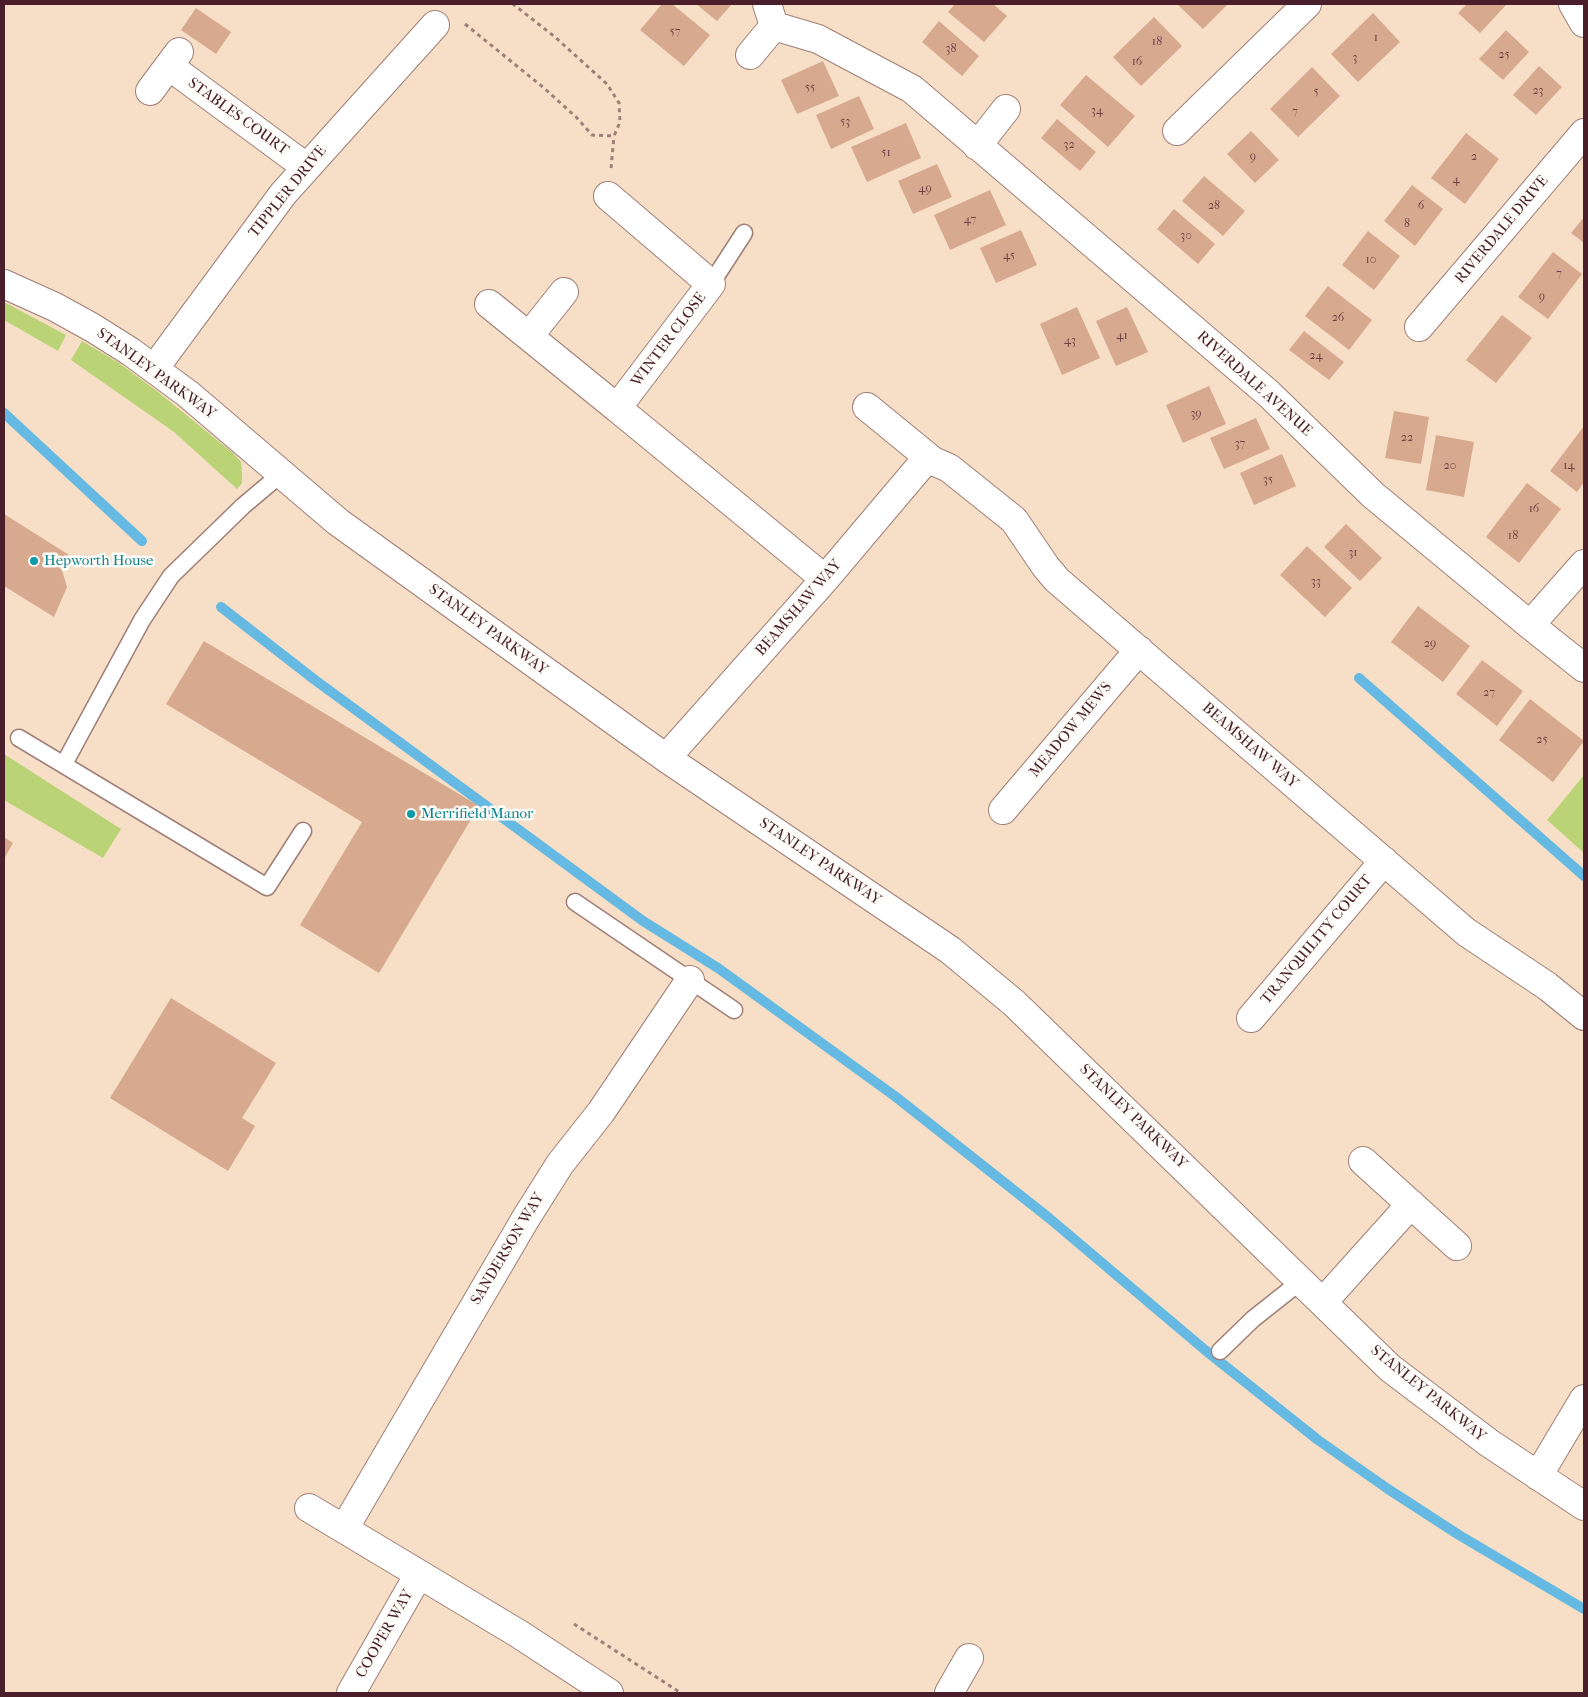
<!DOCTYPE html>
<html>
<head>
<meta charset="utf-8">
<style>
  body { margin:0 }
  #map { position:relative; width:1588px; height:1697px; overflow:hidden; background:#f6dfc6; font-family:"IM FELL French Canon",serif }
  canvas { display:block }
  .frame { position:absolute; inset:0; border:5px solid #4a1f2b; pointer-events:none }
</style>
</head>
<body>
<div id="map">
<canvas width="1588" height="1697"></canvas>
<div class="frame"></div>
</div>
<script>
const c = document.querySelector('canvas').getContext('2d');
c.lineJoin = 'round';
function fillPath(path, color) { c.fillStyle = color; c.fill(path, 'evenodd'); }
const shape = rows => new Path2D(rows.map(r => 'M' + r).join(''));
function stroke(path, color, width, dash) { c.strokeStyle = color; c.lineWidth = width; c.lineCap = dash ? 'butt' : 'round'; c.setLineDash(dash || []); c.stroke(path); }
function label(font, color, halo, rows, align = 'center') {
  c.font = font + ' "IM FELL French Canon",serif'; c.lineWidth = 5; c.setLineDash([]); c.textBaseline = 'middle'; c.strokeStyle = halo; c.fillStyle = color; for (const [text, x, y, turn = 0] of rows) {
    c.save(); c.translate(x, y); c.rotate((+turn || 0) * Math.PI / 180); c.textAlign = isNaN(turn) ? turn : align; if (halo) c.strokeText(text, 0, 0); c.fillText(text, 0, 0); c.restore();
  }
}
fillPath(shape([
  [4,302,66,335,58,351,4,320],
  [82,341,119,363,158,392,233,453,241,462,242,473,242,483,237,489,174,432,71,360],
  [4,754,121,829,103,858,4,800],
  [1584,775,1584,853,1547,820]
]), '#bbd377');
stroke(shape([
  [4,413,142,541],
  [221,607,315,680,643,921,718,968,896,1097,1049,1218,1205,1350,1318,1440,1388,1489,1459,1535,1584,1609],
  [1359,678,1584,876]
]), '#66b9e2', 10);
fillPath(shape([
  [662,4,672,4,710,35,684,66,640,30],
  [696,4,732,4,717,21],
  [955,4,993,4,1007,16,984,42,948,12],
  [1177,4,1228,4,1203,29],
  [1467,4,1507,4,1480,33,1458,13],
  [196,8,231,32,216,54,181,30],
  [1373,13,1400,42,1358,82,1331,54],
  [1154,17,1182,46,1141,86,1113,57],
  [939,21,979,56,962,76,922,42],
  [1506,30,1529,52,1503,80,1479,59],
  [823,61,839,96,797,114,781,80],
  [1539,66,1562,87,1536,115,1513,95],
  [1312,67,1340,96,1298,137,1270,109],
  [1086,75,1135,116,1108,147,1060,105],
  [859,96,874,129,831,149,816,115],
  [1057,119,1096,152,1080,171,1041,138],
  [906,123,921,158,867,182,851,147],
  [1251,131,1279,160,1255,183,1227,154],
  [1466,133,1499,159,1465,204,1431,178],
  [937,164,952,197,913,214,898,181],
  [1204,176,1245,211,1223,236,1182,201],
  [1412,185,1443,209,1415,246,1384,221],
  [990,190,1006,225,950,250,934,215],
  [1174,209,1215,244,1198,264,1157,229],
  [1584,217,1584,243,1571,233],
  [1021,230,1037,265,996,283,980,248],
  [1368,231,1400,256,1374,290,1342,265],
  [1553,252,1582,274,1548,319,1518,297],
  [1328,286,1372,320,1349,350,1305,316],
  [1077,307,1100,358,1062,375,1040,324],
  [1127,307,1148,352,1116,366,1096,321],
  [1502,315,1532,338,1496,383,1466,360],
  [1304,331,1344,362,1329,380,1289,350],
  [1209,386,1226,424,1183,443,1166,405],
  [1394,411,1429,417,1421,464,1385,458],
  [1256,418,1270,449,1224,469,1210,438],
  [1584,426,1584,482,1577,492,1550,471],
  [1436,435,1474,442,1464,497,1426,490],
  [1282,454,1296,486,1254,505,1240,473],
  [1527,483,1561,509,1519,563,1486,537],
  [4,514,69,555,61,567,67,587,54,617,4,586],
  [1346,524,1382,558,1360,581,1324,547],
  [1307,546,1352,588,1325,617,1280,575],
  [1418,606,1470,646,1443,682,1391,642],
  [204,641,479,806,379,973,300,925,362,822,166,704],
  [1482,660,1523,691,1497,726,1456,694],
  [1530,699,1584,741,1553,782,1499,740],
  [4,837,13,843,4,859],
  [171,998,276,1063,242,1118,255,1126,228,1171,110,1098]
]), '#d7a98f');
const lane = shape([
  [711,284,744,233],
  [19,738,267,887,303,831],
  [64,764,142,620,171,576,243,506,281,474],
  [575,902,734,1010],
  [1220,1351,1253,1319,1301,1281]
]);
const street = shape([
  [767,4,774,26],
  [1573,4,1584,23],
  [750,55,774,26,818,39,912,89,1269,394,1373,495,1530,625,1584,668],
  [169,66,306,167],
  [150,91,179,52],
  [1177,131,1307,4],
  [977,146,1006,109],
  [608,196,711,284,617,408,825,579],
  [4,284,55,307,93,328,131,352,188,394,338,522,666,758,950,950,1014,1003,1390,1368,1489,1443,1584,1506],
  [489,304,617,408],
  [1419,327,1584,133],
  [529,336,564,292],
  [154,369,283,194,435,25],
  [867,407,933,461],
  [1530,625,1584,564],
  [666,758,825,579,923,463,933,461,949,468,1014,520,1046,567,1057,580,1466,932,1547,986,1584,1016],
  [1003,810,1139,650],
  [1251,1018,1384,861],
  [1363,1161,1457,1246],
  [1323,1302,1411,1204],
  [1538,1476,1584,1399],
  [309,1508,519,1634,609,1693],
  [344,1529,526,1218,560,1164,601,1112,690,980],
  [351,1693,419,1574],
  [949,1693,969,1658]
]);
stroke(lane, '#a07f78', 19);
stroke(street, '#a07f78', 30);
stroke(shape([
  [465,24,544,88,576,117,592,135,614,136,620,122,619,103,607,84,555,37,513,4],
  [611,168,614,136],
  [574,1624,681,1693]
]), '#a07f78', 3, [4, 4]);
stroke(lane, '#fff', 16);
stroke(street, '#fff', 28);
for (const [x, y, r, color] of [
  [34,561,5,"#0f9aa8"],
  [411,814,5,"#0f9aa8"]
]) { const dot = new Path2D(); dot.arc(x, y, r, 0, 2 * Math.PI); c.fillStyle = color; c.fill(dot); stroke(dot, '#fdfcf7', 2); }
label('12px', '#6d4244', null, [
  ["57",675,32],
  ["1",1376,38],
  ["18",1157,42],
  ["38",951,49],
  ["25",1504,55],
  ["3",1355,58],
  ["16",1137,62],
  ["55",810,88],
  ["23",1538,91],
  ["5",1316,92],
  ["34",1097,111],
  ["7",1295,112],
  ["53",845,122],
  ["32",1069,145],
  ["51",886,153],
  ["9",1253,157],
  ["2",1474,157],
  ["4",1456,180],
  ["49",925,189],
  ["28",1214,206],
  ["6",1421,206],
  ["47",970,220],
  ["8",1407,224],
  ["30",1186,236],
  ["45",1009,256],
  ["10",1371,260],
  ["7",1559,274],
  ["9",1542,297],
  ["26",1338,318],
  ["41",1122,336],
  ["43",1070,341],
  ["24",1316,356],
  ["39",1196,414],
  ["22",1407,438],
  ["37",1240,444],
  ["20",1450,466],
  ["14",1569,466],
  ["35",1268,480],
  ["16",1534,509],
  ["18",1513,536],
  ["31",1353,553],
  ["33",1316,582],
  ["29",1430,644],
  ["27",1489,693],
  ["25",1542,740]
]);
label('15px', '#4a1f2b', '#fdfcf7', [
  ["STABLES COURT",238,117,36],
  ["TIPPLER DRIVE",288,192,-51],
  ["RIVERDALE DRIVE",1502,230,-50],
  ["WINTER CLOSE",669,340,-53],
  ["STANLEY PARKWAY",156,374,36],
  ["RIVERDALE AVENUE",1254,384,42],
  ["BEAMSHAW WAY",799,608,-49],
  ["STANLEY PARKWAY",488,630,36],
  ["MEADOW MEWS",1071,730,-50],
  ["BEAMSHAW WAY",1250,746,41],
  ["STANLEY PARKWAY",820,862,34],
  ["TRANQUILITY COURT",1317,940,-50],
  ["STANLEY PARKWAY",1133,1117,44],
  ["SANDERSON WAY",508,1249,-59],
  ["STANLEY PARKWAY",1428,1394,39],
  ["COOPER WAY",385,1634,-60]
]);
label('15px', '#0d838f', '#fdfcf7', [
  ["Hepworth House",44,561],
  ["Merrifield Manor",421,814]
], 'left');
</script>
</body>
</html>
